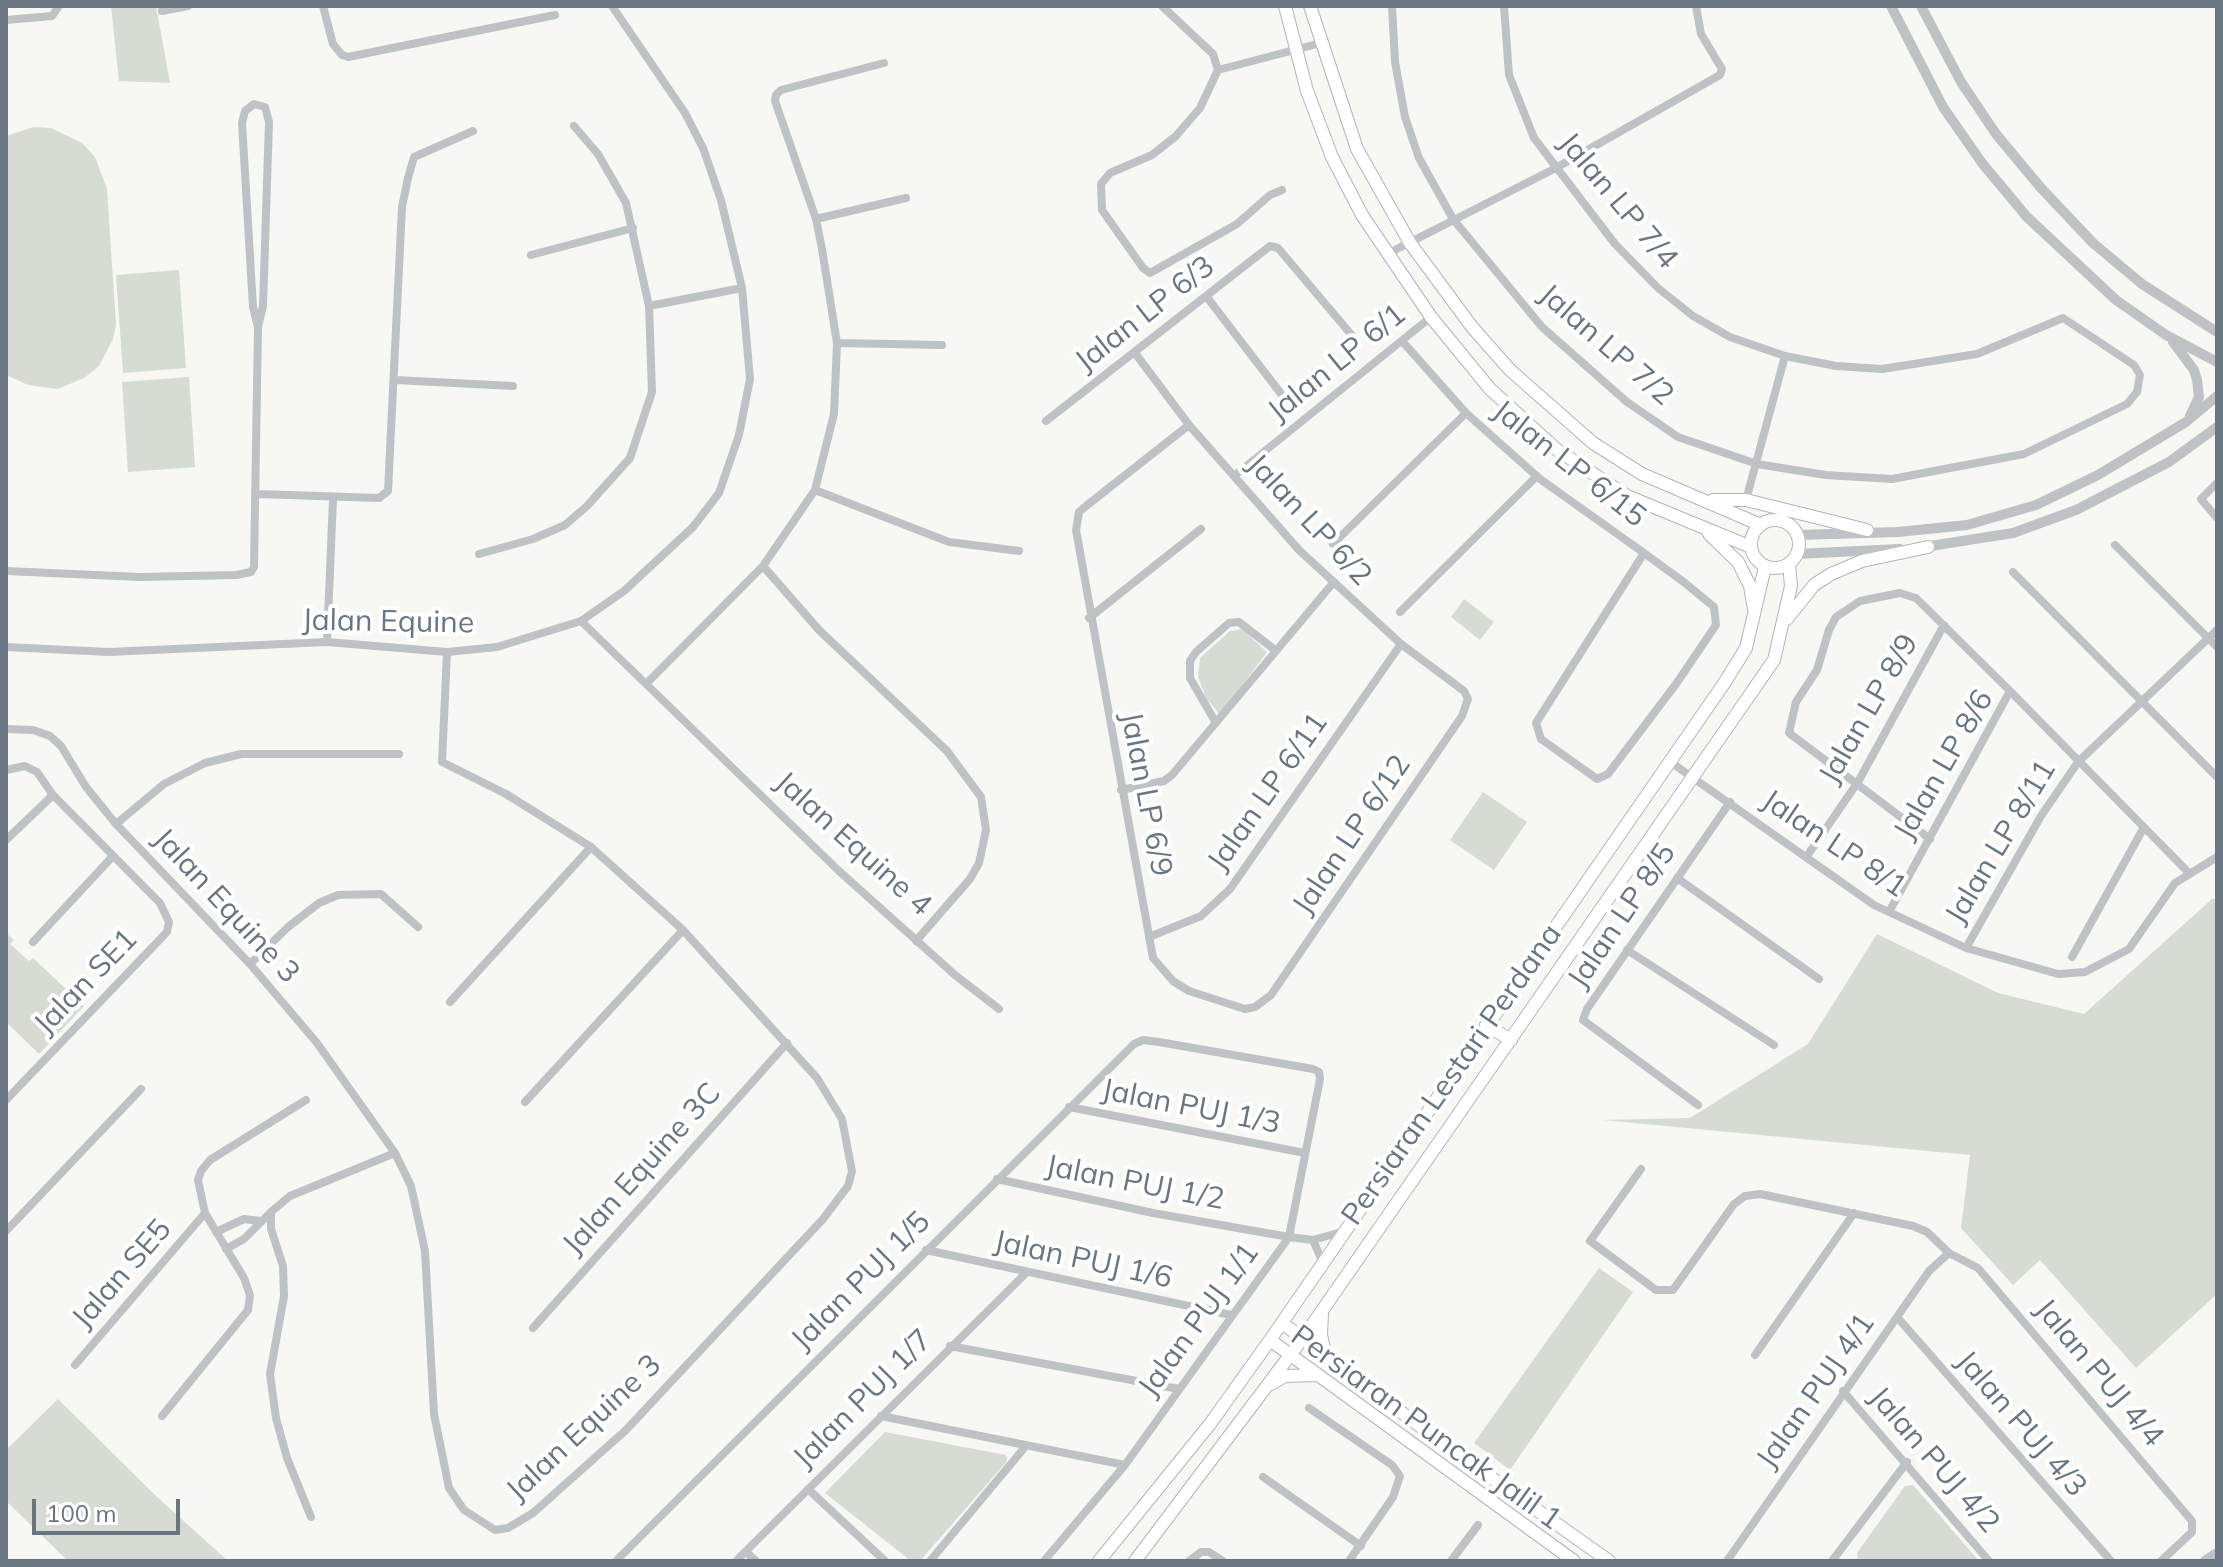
<!DOCTYPE html>
<html>
<head>
<meta charset="utf-8">
<style>
  body { margin:0 }
  #map { position:relative; width:2223px; height:1567px; overflow:hidden; background:#f7f7f4; font-family:Mulish,sans-serif }
  canvas { display:block }
  .frame { position:absolute; inset:0; border:8px solid #697682; pointer-events:none }
  .scale { position:absolute; left:32px; top:1499px; width:148px; height:36px; box-sizing:border-box; border:4px solid #697682; border-top:0; padding-left:10px; font-size:24px; line-height:28px; white-space:nowrap; color:#697682; -webkit-text-stroke:6px #fff; paint-order:stroke }
</style>
</head>
<body>
<div id="map">
<canvas width="2223" height="1567"></canvas>
<div class="frame"></div>
<div class="scale">100 m</div>
</div>
<script>
const c = document.querySelector('canvas').getContext('2d');
c.lineJoin = 'round';
function fillPath(path, color) { c.fillStyle = color; c.fill(path, 'evenodd'); }
const shape = rows => new Path2D(rows.map(r => 'M' + r).join(''));
function stroke(path, color, width, dash) { c.strokeStyle = color; c.lineWidth = width; c.lineCap = dash ? 'butt' : 'round'; c.setLineDash(dash || []); c.stroke(path); }
function label(font, color, halo, rows, align = 'center') {
  c.font = font + ' Mulish,sans-serif'; c.lineWidth = 8; c.setLineDash([]); c.textBaseline = 'middle'; c.strokeStyle = halo; c.fillStyle = color; for (const [text, x, y, turn = 0] of rows) {
    c.save(); c.translate(x, y); c.rotate((+turn || 0) * Math.PI / 180); c.textAlign = isNaN(turn) ? turn : align; if (halo) c.strokeText(text, 0, 0); c.fillText(text, 0, 0); c.restore();
  }
}
fillPath(shape([
  [111,6,156,6,170,83,119,81],
  [34,127,51,128,82,143,95,157,107,189,116,325,113,339,99,366,84,378,58,389,28,385,6,375,6,136],
  [179,270,186,368,123,373,116,275],
  [189,377,195,467,128,472,122,382],
  [1464,599,1494,622,1480,640,1451,617],
  [1242,629,1267,652,1220,715,1206,698,1198,677,1200,658,1230,631],
  [1483,792,1527,822,1494,870,1450,840],
  [2217,898,2217,1294,2136,1368,2040,1260,2013,1285,1961,1228,1970,1155,1603,1120,1690,1118,1808,1044,1877,934,1998,993,2084,1014,2212,899],
  [6,933,14,940,10,944,29,961,33,958,84,1006,39,1054,6,1022],
  [1599,1268,1633,1292,1510,1470,1474,1443],
  [58,1399,156,1496,228,1561,68,1561,6,1501,6,1450],
  [885,1432,1006,1455,1007,1461,920,1561,911,1561,825,1493],
  [1913,1485,1979,1561,1858,1561,1857,1553,1905,1486]
]), '#d6dbd4');
const secondary = shape([
  [1285,6,1307,91,1332,157,1362,215,1431,317,1490,389,1556,449,1627,496,1751,547],
  [1310,6,1357,149,1410,243,1472,327,1510,370,1593,443,1642,474,1761,525],
  [1713,500,1746,500,1867,530],
  '1751 544a24 24 0 1 1 48 0a24 24 0 1 1-48 0Z',
  [1709,534,1738,562,1750,586,1754,609],
  [1787,619,1814,585,1831,574,1862,561,1928,547],
  [1486,1025,1511,1040],
  [1322,1313,1321,1335,1325,1353],
  [1282,1323,1448,1447,1609,1561],
  [1270,1340,1574,1561],
  [1271,1384,1285,1376,1318,1375],
  [1099,1561,1210,1424,1270,1340,1725,682,1746,648,1765,567],
  [1135,1561,1303,1338,1774,660,1791,586,1789,564]
]);
stroke(secondary, '#b1b5ba', 14);
stroke(shape([
  [323,6,333,44,342,55,348,57,555,15],
  [1162,6,1213,54,1218,70,1200,108,1176,136,1152,155,1110,173,1101,184,1102,210,1143,268,1150,273,1237,224,1270,195,1282,190],
  [1392,6,1395,62,1405,117,1419,158,1453,219,1542,327,1627,402,1678,437,1757,464,1826,475,1892,479,2024,454,2127,404,2137,392,2140,375,2134,365,2063,318,1977,354,1882,369,1836,366,1785,356,1730,337,1693,316,1658,288,1615,244,1534,138,1509,75,1504,6],
  [162,11,188,6],
  [6,20,52,16,59,6],
  [1218,70,1321,43],
  [816,219,906,198],
  [1387,254,1554,169,1720,75,1722,69,1701,34,1696,6],
  [531,255,633,228],
  [1206,296,1282,395],
  [649,306,742,288],
  [1402,341,1466,413,1540,479,1644,553,1685,583,1714,607,1716,625,1676,684,1608,774,1597,779,1541,739,1536,723,1644,553],
  [837,343,942,345],
  [1135,353,1189,425,1299,550,1401,644,1464,691,1468,699,1462,716,1271,995,1255,1007,1245,1009,1189,991,1173,981,1153,958,1076,530,1079,512,1086,506,1189,425],
  [395,380,513,386],
  [1046,421,1270,246,1278,248,1355,339],
  [1234,476,1431,317],
  [2217,483,2201,499,2217,518],
  [815,490,949,542,1019,551],
  [258,494,379,498,388,491,402,207,408,178,414,157,473,131],
  [1746,500,1785,356],
  [1333,544,1466,413],
  [2115,545,2217,647],
  [479,554,533,539,565,525,587,506,630,458,652,392,649,306,626,203,598,154,574,126],
  [763,566,819,630,947,751,981,797,986,830,979,863,970,879,916,941],
  [6,571,140,577,236,575,251,572,254,567,258,327,253,307,242,123,245,111,254,104,265,107,269,122,263,306,258,327],
  [2013,572,2217,777],
  [1400,612,1537,476],
  [1089,618,1201,529],
  [581,621,839,871,955,975,999,1009],
  [327,642,333,499],
  [6,647,109,652,327,642,447,652,497,647,581,621,624,591,693,527,719,493,739,435,750,379,742,288,721,200,703,148,685,113,612,6],
  [647,683,763,566,815,490,834,414,837,343,822,249,816,219,775,101,776,95,781,90,884,63],
  [1216,723,1190,678,1190,661,1196,652,1229,623,1239,622,1275,650],
  [6,729,33,730,50,736,61,746,86,787,116,824,250,964,317,1043,395,1153,411,1186,425,1251,434,1414,449,1488,464,1510,495,1530,508,1528,533,1513,626,1430,823,1219,848,1186,852,1171,842,1119,817,1078,683,930,591,847,506,794,442,762,447,652],
  [1669,761,1874,905,1966,948,2058,974,2085,972,2129,949,2175,883,2217,857],
  [6,770,25,766,37,772,53,795,160,903,169,922,167,932,6,1100],
  [1121,790,1164,781,1172,775,1333,583],
  [116,824,164,784,205,763,241,754,399,754],
  [1930,839,1789,733,1796,702,1817,670,1829,630,1836,617,1860,601,1900,593,1916,598,2010,691],
  [6,840,53,795],
  [1807,856,1858,782,1944,625],
  [1677,878,1819,979],
  [1889,912,2010,691,2188,872],
  [1149,937,1201,916,1230,889,1401,644],
  [33,942,113,856],
  [1966,948,2041,816,2078,762,2217,630],
  [1627,950,1774,1045],
  [2072,957,2143,829],
  [250,964,288,927,319,903,338,895,381,894,418,927],
  [450,1002,591,847],
  [525,1102,683,930],
  [1698,1105,1583,1020,1587,1009,1730,802],
  [1069,1107,1305,1153],
  [1641,1169,1590,1241,1656,1290,1673,1290,1734,1204,1745,1196,1760,1194,1913,1226,1927,1232,1949,1253,1978,1268,2192,1521,2192,1532,2161,1561],
  [997,1179,1153,1213,1289,1237,1313,1240,1345,1231],
  [6,1231,141,1089],
  [216,1232,244,1219,260,1221],
  [1313,1240,1323,1263],
  [226,1249,244,1239,271,1212],
  [926,1250,1231,1315],
  [1897,1317,2111,1561],
  [533,1328,787,1043],
  [950,1346,1179,1389],
  [1755,1355,1854,1213],
  [75,1365,205,1213],
  [1843,1391,1989,1561],
  [1309,1408,1392,1465,1400,1476,1393,1497,1349,1561],
  [162,1416,248,1310,250,1295,244,1278,205,1213,198,1180,201,1171,210,1160,306,1100],
  [881,1416,1125,1465],
  [1263,1477,1361,1546],
  [808,1489,885,1561],
  [311,1517,287,1458,276,1418,270,1374,284,1296,283,1266,271,1229,271,1212,290,1196,395,1153],
  [746,1552,756,1561],
  [616,1561,1134,1044,1143,1040,1159,1042,1313,1069,1319,1072,1320,1079,1289,1237,1125,1465,1044,1561],
  [736,1561,1026,1273],
  [930,1561,1025,1447],
  [1189,1561,1201,1552,1209,1552,1223,1561],
  [1451,1561,1478,1525],
  [1727,1561,1929,1271,1949,1253],
  [1832,1561,1907,1462]
]), '#bec2c5', 8);
stroke(shape([
  [1891,6,1943,107,1982,163,2027,217,2116,300,2166,335,2217,362],
  [1921,6,1961,82,1996,134,2041,188,2093,243,2142,284,2217,332],
  [2173,342,2194,370,2197,380,2199,397,2190,416],
  [1797,535,1898,532,1967,525,2036,505,2098,475,2186,422,2217,396],
  [1924,547,2013,533,2076,510,2169,462,2217,427],
  [1796,554,1900,549],
  [2205,1561,2217,1553]
]), '#bec2c5', 10);
stroke(secondary, '#fff', 12);
label('30px', '#697682', '#fff', [
  ["Jalan LP 7/4",1618,201,50],
  ["Jalan LP 6/3",1145,314,-38],
  ["Jalan LP 7/2",1606,345,41],
  ["Jalan LP 6/1",1337,363,-39],
  ["Jalan LP 6/15",1569,464,38],
  ["Jalan LP 6/2",1309,520,47],
  ["Jalan Equine",388,622,1],
  ["Jalan LP 8/9",1869,709,-60],
  ["Jalan LP 8/6",1944,765,-60],
  ["Jalan LP 6/11",1268,792,-55],
  ["Jalan LP 6/9",1146,794,79],
  ["Jalan LP 6/12",1352,835,-56],
  ["Jalan LP 8/11",2001,842,-59],
  ["Jalan Equine 4",853,844,42],
  ["Jalan LP 8/1",1834,844,34],
  ["Jalan Equine 3",226,906,47],
  ["Jalan LP 8/5",1622,916,-56],
  ["Jalan SE1",86,982,-46],
  ["Persiaran Lestari Perdana",1452,1075,-55],
  ["Jalan PUJ 1/3",1191,1107,11],
  ["Jalan Equine 3C",642,1169,-48],
  ["Jalan PUJ 1/2",1135,1183,11],
  ["Jalan PUJ 1/6",1083,1260,12],
  ["Jalan SE5",122,1274,-49],
  ["Jalan PUJ 1/5",861,1281,-45],
  ["Jalan PUJ 1/1",1199,1320,-54],
  ["Jalan PUJ 4/4",2099,1373,50],
  ["Jalan PUJ 4/1",1816,1391,-55],
  ["Jalan PUJ 1/7",863,1399,-45],
  ["Jalan PUJ 4/3",2021,1424,49],
  ["Jalan Equine 3",584,1428,-43],
  ["Persiaran Puncak Jalil 1",1426,1428,36],
  ["Jalan PUJ 4/2",1934,1460,49]
]);
</script>
</body>
</html>
